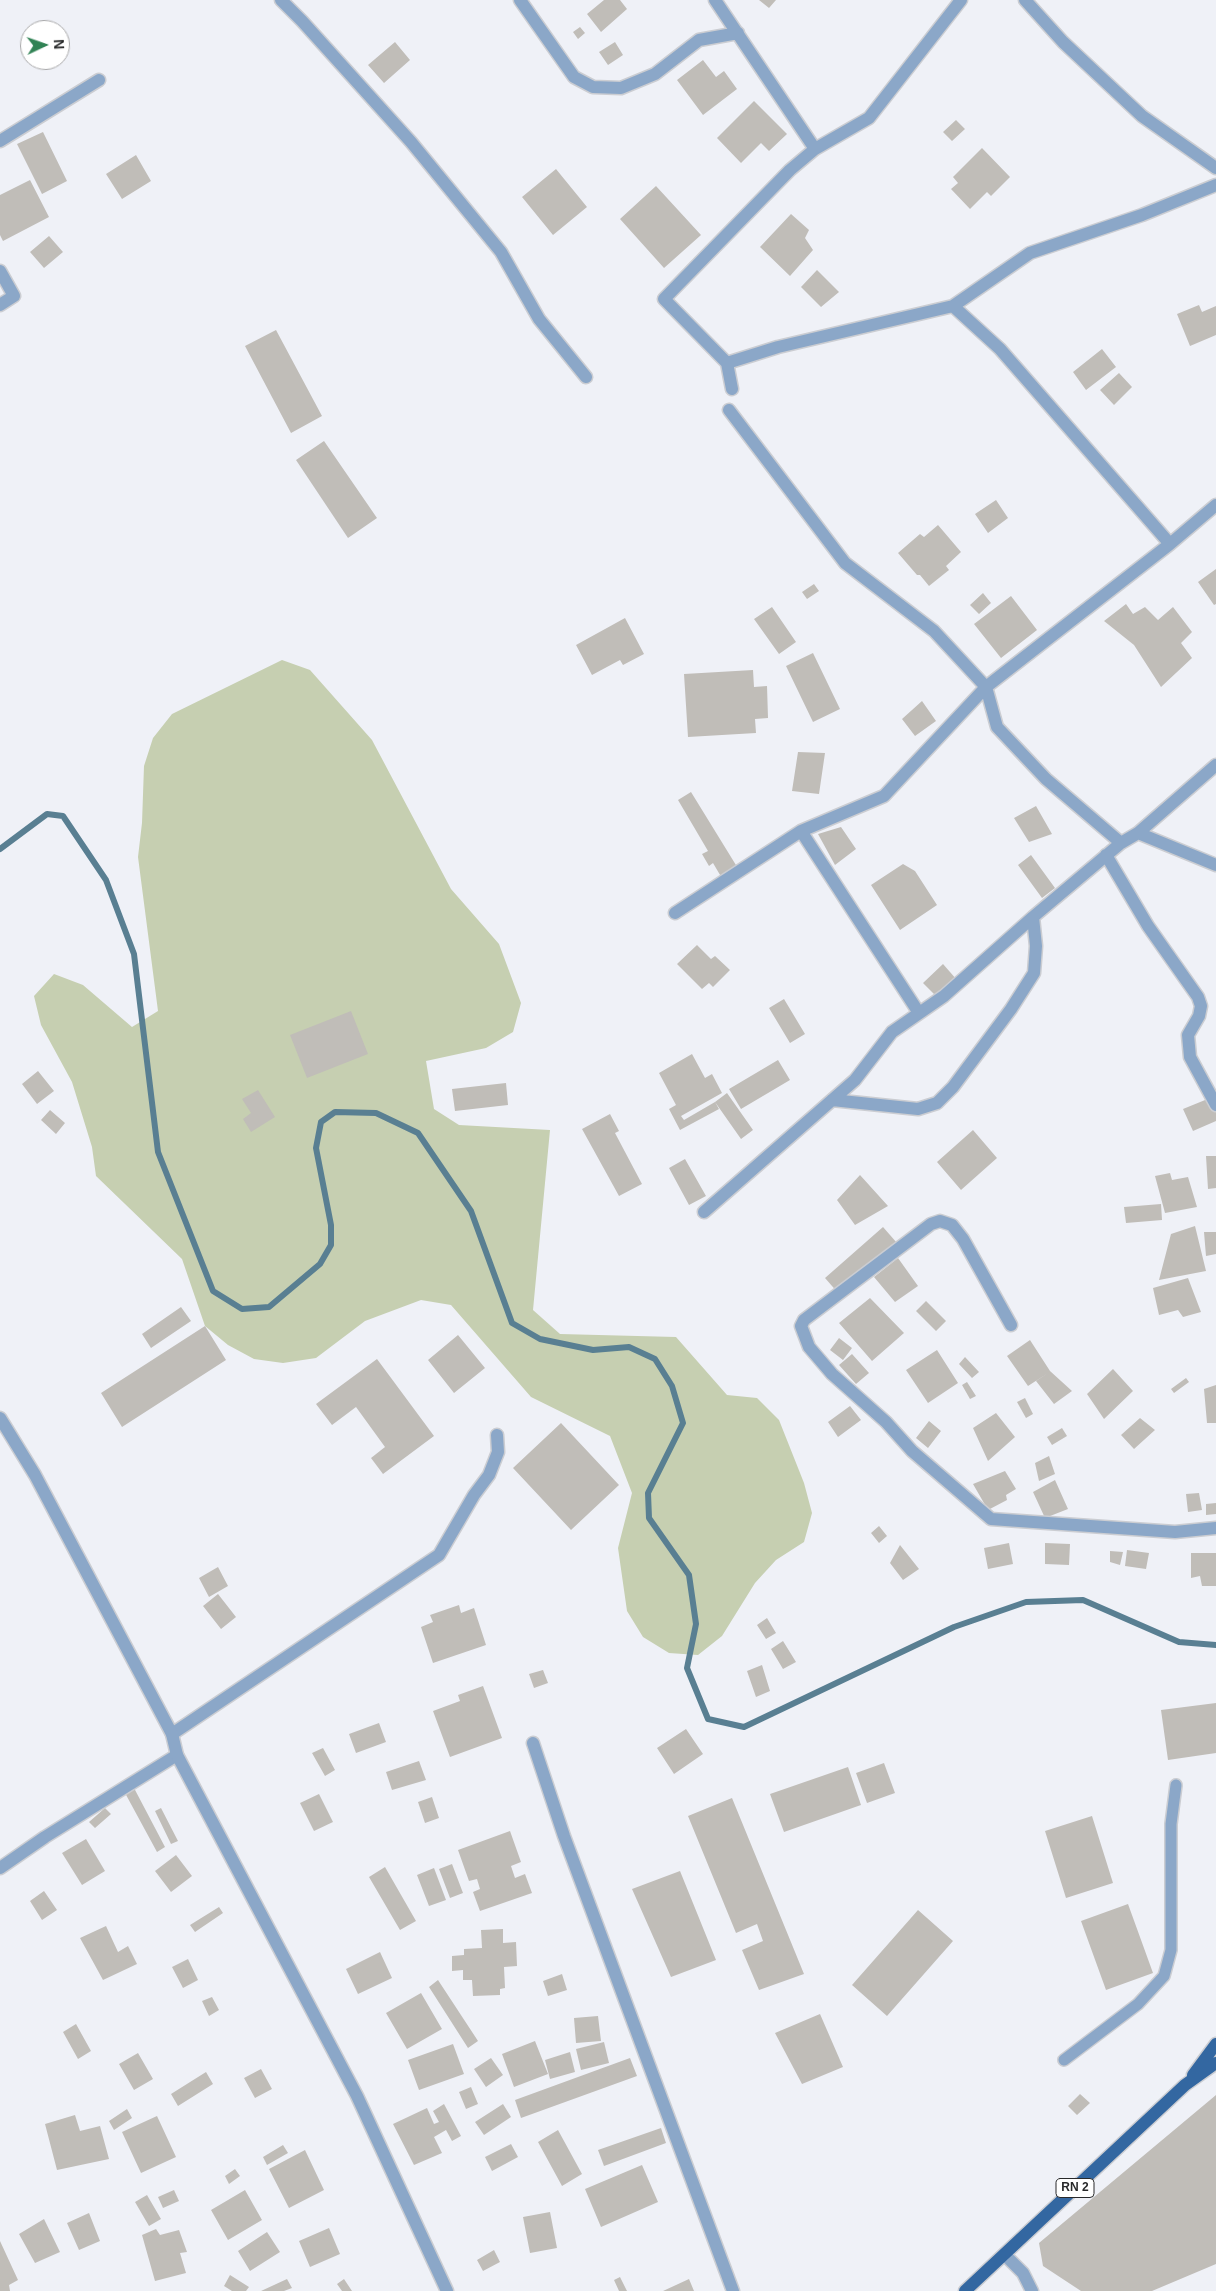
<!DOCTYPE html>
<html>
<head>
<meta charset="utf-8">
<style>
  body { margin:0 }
  #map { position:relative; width:1216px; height:2291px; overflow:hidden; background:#eff1f7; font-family:Helvetica,sans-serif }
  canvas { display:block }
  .north { position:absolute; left:20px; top:20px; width:50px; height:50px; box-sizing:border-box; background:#fff; border:1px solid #a9a9aa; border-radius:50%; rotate:87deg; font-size:14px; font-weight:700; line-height:20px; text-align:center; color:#28292a }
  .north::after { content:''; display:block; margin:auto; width:18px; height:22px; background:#318355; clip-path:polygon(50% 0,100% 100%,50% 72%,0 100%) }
</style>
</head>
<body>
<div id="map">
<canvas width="1216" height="2291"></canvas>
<div class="north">N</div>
</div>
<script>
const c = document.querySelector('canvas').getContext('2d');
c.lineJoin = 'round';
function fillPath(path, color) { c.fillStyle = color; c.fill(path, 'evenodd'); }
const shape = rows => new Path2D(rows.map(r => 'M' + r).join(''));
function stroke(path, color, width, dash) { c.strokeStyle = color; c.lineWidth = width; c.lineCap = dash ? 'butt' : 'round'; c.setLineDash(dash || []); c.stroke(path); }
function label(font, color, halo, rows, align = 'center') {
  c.font = font + ' Helvetica,sans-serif'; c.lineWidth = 4; c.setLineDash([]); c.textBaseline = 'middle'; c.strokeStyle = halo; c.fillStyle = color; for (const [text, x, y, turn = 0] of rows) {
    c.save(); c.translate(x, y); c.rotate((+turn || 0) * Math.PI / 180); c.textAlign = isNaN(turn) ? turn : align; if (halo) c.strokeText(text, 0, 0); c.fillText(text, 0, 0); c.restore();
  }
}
fillPath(shape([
  [282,660,310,670,372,740,451,889,499,944,521,1003,513,1032,486,1048,426,1061,434,1109,459,1125,550,1130,533,1310,560,1334,676,1337,727,1395,757,1398,779,1420,804,1483,812,1513,804,1542,776,1560,755,1583,722,1636,698,1655,669,1653,643,1637,627,1611,618,1548,632,1493,610,1436,531,1397,451,1305,421,1300,365,1321,316,1358,283,1363,254,1359,228,1345,205,1326,182,1259,96,1176,92,1147,72,1082,41,1025,34,996,54,974,83,985,132,1027,158,1011,138,857,142,823,144,766,153,738,172,714]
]), '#c6cfb1');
stroke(shape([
  [0,849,47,814,63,816,106,880,134,954,158,1152,213,1291,242,1309,269,1307,320,1264,331,1245,331,1225,316,1148,321,1122,335,1112,376,1113,418,1133,471,1211,512,1323,540,1339,593,1350,629,1347,655,1359,672,1386,683,1423,648,1493,649,1518,689,1575,696,1624,687,1668,708,1719,744,1727,954,1627,1026,1602,1083,1600,1179,1642,1216,1645]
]), '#597f92', 6);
fillPath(shape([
  [604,0,620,0,627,9,601,32,587,14],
  [759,0,776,0,769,8],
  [580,27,585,33,578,39,573,32],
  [395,42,410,60,384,83,368,65],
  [615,42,623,55,608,65,599,52],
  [703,60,716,77,724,71,737,89,703,115,677,80],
  [754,101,787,134,769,151,761,143,741,163,717,138],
  [956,120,965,129,952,141,943,132],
  [43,132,67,181,42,194,17,144],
  [982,148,1010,177,991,196,987,192,970,209,951,189,958,183,953,177],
  [136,155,151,181,122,199,106,174],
  [556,169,587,207,553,235,522,197],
  [30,180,49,217,3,241,0,235,0,195],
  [656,186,701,235,664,268,620,219],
  [791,214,809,230,805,238,813,250,790,276,760,247],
  [49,236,63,252,44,268,30,252],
  [817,270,839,292,821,307,801,287],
  [1199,305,1202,312,1216,306,1216,335,1190,346,1177,314],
  [276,330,322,416,291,433,245,346],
  [1102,349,1116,367,1086,390,1073,372],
  [1119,373,1132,387,1114,405,1100,390],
  [324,441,377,518,348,538,296,460],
  [996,500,1008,518,988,533,975,514],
  [938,525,961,552,946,566,949,570,929,586,920,575,917,575,898,553,920,534,924,537],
  [1216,569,1216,604,1214,605,1198,582],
  [814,584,819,591,807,599,802,592],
  [983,593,991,603,979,614,970,605],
  [1011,596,1037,630,1001,658,974,624],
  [1126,604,1133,614,1145,607,1158,620,1173,607,1192,632,1181,643,1192,658,1161,687,1134,645,1104,621],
  [772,607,796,642,779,654,754,619],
  [625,618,644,654,623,665,620,660,592,675,576,645],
  [813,653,840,709,813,722,786,666],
  [753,670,754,687,767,686,768,718,755,719,756,733,688,737,684,674],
  [922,701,936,721,915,736,902,719],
  [798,752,825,753,819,794,792,791],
  [691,792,739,870,723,880,713,863,709,866,702,854,708,851,678,800],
  [1036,806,1052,834,1029,842,1014,818],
  [841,827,856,849,835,865,818,834],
  [1031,855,1055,888,1042,898,1018,865],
  [903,864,915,871,937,905,900,930,871,885],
  [697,945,711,959,715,956,730,970,713,987,709,983,702,989,677,964],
  [943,964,957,980,937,997,923,983],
  [784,999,805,1034,790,1043,769,1008],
  [351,1011,368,1054,307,1078,290,1035],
  [692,1054,705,1078,712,1074,722,1093,681,1116,684,1120,715,1102,719,1109,680,1130,669,1109,676,1105,659,1073],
  [778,1060,790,1080,741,1109,729,1089],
  [38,1071,54,1091,37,1104,22,1084],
  [506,1083,508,1105,455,1111,452,1089],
  [258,1090,275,1117,251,1132,243,1119,251,1113,242,1099],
  [727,1093,753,1130,741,1139,715,1102],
  [1210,1098,1216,1112,1216,1121,1193,1131,1183,1109],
  [50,1110,65,1123,56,1134,41,1120],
  [610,1114,619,1131,615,1133,642,1184,619,1196,582,1129],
  [973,1130,997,1158,961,1190,937,1162],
  [1206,1156,1216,1156,1216,1188,1208,1189],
  [685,1159,706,1196,689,1205,669,1168],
  [1170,1173,1172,1180,1188,1177,1197,1207,1165,1213,1155,1176],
  [860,1175,888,1206,855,1225,837,1200],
  [1161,1204,1162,1220,1126,1223,1124,1207],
  [1195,1226,1206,1271,1159,1280,1171,1234],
  [883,1227,897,1243,839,1294,825,1278],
  [1204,1232,1216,1232,1216,1254,1206,1256],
  [898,1258,918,1286,895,1302,874,1277],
  [1188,1278,1201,1312,1183,1317,1178,1310,1159,1315,1153,1288],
  [870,1298,904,1333,872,1361,839,1323],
  [926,1301,946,1321,936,1331,916,1311],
  [181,1307,191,1321,151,1348,142,1334],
  [205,1326,226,1360,122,1427,101,1393],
  [458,1335,485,1368,454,1393,428,1360],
  [839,1338,852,1348,843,1360,830,1350],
  [1030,1340,1050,1371,1072,1391,1054,1404,1036,1381,1048,1373,1028,1386,1007,1356],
  [937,1350,958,1383,928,1403,906,1370],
  [852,1354,869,1373,856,1384,839,1365],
  [965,1357,979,1372,972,1378,959,1364],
  [377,1359,434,1436,383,1474,371,1458,385,1447,356,1407,332,1425,316,1404],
  [1113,1369,1133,1391,1104,1419,1087,1394],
  [1186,1378,1189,1382,1174,1393,1171,1389],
  [967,1382,976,1396,970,1399,962,1385],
  [1216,1385,1216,1423,1207,1423,1204,1389],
  [1025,1398,1033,1414,1026,1418,1017,1402],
  [850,1406,861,1420,838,1437,828,1422],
  [996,1413,1015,1437,988,1461,973,1428],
  [1140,1418,1155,1430,1134,1449,1121,1435],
  [929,1421,941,1431,928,1448,916,1438],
  [561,1423,619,1485,571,1530,513,1468],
  [1062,1428,1067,1436,1052,1445,1047,1437],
  [1049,1456,1055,1474,1039,1481,1035,1463],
  [1005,1471,1016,1489,1006,1495,1007,1500,988,1510,973,1484],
  [1055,1480,1068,1509,1045,1518,1033,1492],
  [1199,1493,1202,1510,1188,1512,1186,1494],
  [1216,1503,1216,1514,1206,1515,1206,1504],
  [879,1526,887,1536,879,1543,871,1533],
  [1009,1543,1013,1564,988,1569,984,1548],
  [1045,1543,1070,1544,1069,1565,1045,1564],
  [900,1545,919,1569,903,1580,890,1563],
  [1127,1550,1149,1553,1146,1569,1125,1566],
  [1110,1551,1123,1552,1120,1565,1110,1562],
  [1191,1553,1216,1553,1216,1586,1202,1586,1200,1576,1191,1578],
  [218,1567,228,1586,209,1597,199,1578],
  [218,1594,236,1617,221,1629,203,1606],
  [459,1605,461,1613,474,1608,486,1645,433,1663,421,1627,433,1622,430,1615],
  [767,1618,776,1633,766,1639,757,1625],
  [783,1641,796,1662,783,1669,771,1649],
  [762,1665,770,1691,756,1697,747,1671],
  [543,1670,548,1683,534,1688,529,1674],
  [483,1686,502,1738,450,1757,433,1711,460,1701,458,1695],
  [1216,1703,1216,1753,1168,1760,1161,1710],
  [379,1723,386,1742,356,1753,349,1734],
  [686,1729,703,1754,674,1774,657,1748],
  [323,1748,335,1770,325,1776,312,1753],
  [419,1761,426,1780,392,1790,386,1772],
  [884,1763,895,1793,867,1803,856,1773],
  [848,1767,861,1805,784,1832,770,1794],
  [134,1788,165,1847,157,1852,125,1793],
  [319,1794,333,1822,314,1831,300,1803],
  [432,1797,439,1818,425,1823,418,1802],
  [732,1798,804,1974,759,1990,742,1950,763,1941,757,1924,736,1933,688,1816],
  [105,1808,111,1814,95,1828,89,1822],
  [161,1808,178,1841,171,1844,155,1811],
  [1092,1816,1113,1883,1066,1898,1045,1831],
  [510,1831,521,1862,511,1866,515,1878,525,1874,532,1893,480,1911,473,1892,480,1889,477,1879,469,1881,458,1850],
  [86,1839,105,1871,82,1885,62,1853],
  [176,1855,192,1876,171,1892,155,1871],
  [452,1864,463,1893,450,1898,439,1869],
  [385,1867,416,1921,400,1930,369,1877],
  [434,1868,446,1900,429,1906,417,1875],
  [680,1871,716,1960,671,1977,632,1889],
  [44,1891,57,1910,42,1920,30,1901],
  [1128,1904,1153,1973,1106,1990,1081,1921],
  [219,1907,223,1913,195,1932,190,1925],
  [918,1910,953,1941,887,2016,852,1985],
  [106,1926,118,1952,128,1946,137,1964,103,1980,80,1938],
  [503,1929,503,1943,516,1942,517,1966,504,1967,505,1988,500,1989,500,1995,473,1996,472,1980,463,1980,463,1970,452,1971,452,1956,464,1955,464,1949,482,1948,481,1930],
  [380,1952,392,1978,358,1994,346,1969],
  [188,1959,198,1980,183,1988,172,1967],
  [562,1974,567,1990,548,1996,543,1981],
  [438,1980,478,2041,468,2048,429,1987],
  [421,1993,442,2029,407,2049,386,2013],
  [212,1997,219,2010,209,2016,202,2001],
  [820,2014,843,2067,802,2084,775,2033],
  [598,2016,601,2041,576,2043,574,2018],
  [76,2024,91,2051,78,2059,63,2032],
  [535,2041,548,2074,514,2087,502,2054],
  [604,2042,609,2063,581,2070,576,2049],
  [453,2044,464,2074,419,2090,408,2060],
  [570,2052,575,2072,550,2079,545,2060],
  [138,2053,153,2079,134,2090,119,2064],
  [491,2058,503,2075,486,2087,474,2069],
  [630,2058,637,2076,521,2118,515,2100],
  [261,2069,272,2089,255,2098,244,2078],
  [206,2072,213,2084,178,2106,171,2094],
  [471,2087,478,2104,466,2109,459,2092],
  [1080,2094,1090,2103,1077,2115,1068,2106],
  [1216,2095,1216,2264,1152,2291,1081,2291,1043,2266,1039,2243],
  [444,2104,461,2136,452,2141,446,2130,434,2137,442,2153,414,2165,393,2124,427,2108,434,2124,439,2122,433,2111],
  [503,2104,511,2117,484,2135,475,2122],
  [127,2109,132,2118,114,2130,109,2121],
  [75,2115,80,2131,100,2126,109,2159,57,2170,45,2124],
  [157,2116,176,2157,141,2173,122,2132],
  [661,2128,666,2143,604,2166,598,2150],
  [558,2130,582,2174,562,2186,538,2142],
  [511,2144,518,2157,492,2171,485,2157],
  [283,2145,288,2153,267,2165,263,2157],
  [305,2150,324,2190,289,2208,269,2169],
  [642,2165,658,2202,601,2227,585,2189],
  [235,2169,240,2176,229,2184,225,2176],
  [174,2190,179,2201,163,2208,158,2197],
  [245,2190,262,2220,228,2240,211,2210],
  [147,2195,161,2219,149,2226,135,2202],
  [550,2212,557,2248,530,2253,523,2217],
  [89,2213,100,2241,79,2250,67,2223],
  [44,2219,60,2252,35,2263,19,2234],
  [329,2228,340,2254,310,2267,299,2241],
  [156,2229,160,2235,179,2230,187,2252,180,2253,186,2273,155,2281,142,2235],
  [267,2232,280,2252,250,2271,238,2251],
  [0,2241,18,2280,9,2285,10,2291,0,2291],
  [494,2250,500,2262,483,2271,477,2260],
  [230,2275,249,2287,246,2291,232,2291,224,2286],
  [620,2277,627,2291,619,2291,614,2280],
  [287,2279,292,2288,284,2291,261,2291],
  [344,2279,352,2291,342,2291,337,2284],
  [689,2279,694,2291,663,2291]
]), '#c0bdb8');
const service = shape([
  [1064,2060,1138,2004,1164,1976,1171,1950,1171,1824,1176,1785]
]);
const minor = shape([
  [281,0,302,21,411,142,501,252,539,319,586,377],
  [520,0,574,77,593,87,621,88,655,74,699,40,738,33],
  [715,0,815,149],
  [1025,0,1063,42,1142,116,1216,168],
  [0,141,99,80],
  [0,271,14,296,0,305],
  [953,306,1000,349,1170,544],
  [727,363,778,347,953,306,1030,253,1142,215,1216,185],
  [732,389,727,363,664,299,790,170,815,149,869,118,961,0],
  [729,410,845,563,934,631,986,687,997,727,1046,779,1121,843],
  [801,831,919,1013],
  [1138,833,1216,865],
  [1106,855,1148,926,1198,997,1201,1006,1199,1016,1188,1035,1190,1057,1216,1105],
  [675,913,801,831,884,796,986,687,1170,544,1216,505],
  [832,1100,918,1109,937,1103,953,1087,1011,1009,1034,973,1036,946,1033,917],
  [704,1212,855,1080,892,1032,944,996,1033,917,1121,843,1138,833,1216,765],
  [1011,1325,963,1239,952,1225,940,1221,931,1224,804,1320,801,1326,809,1347,832,1374,886,1422,912,1451,991,1519,1175,1532,1216,1528],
  [172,1734,439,1555,474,1495,489,1475,498,1452,497,1435],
  [533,1743,564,1836,733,2291],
  [0,1868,45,1837,177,1755],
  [1005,2255,1023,2273,1032,2291]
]);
const tertiary = shape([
  [0,1418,35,1475,172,1734,177,1755,357,2096,447,2291]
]);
const primary = shape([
  [1193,2075,1216,2044],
  [965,2291,1185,2085,1216,2063]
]);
stroke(service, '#cbcdd2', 14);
stroke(minor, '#cbcdd2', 15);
stroke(tertiary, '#cbcdd2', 15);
stroke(primary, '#cbcdd2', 15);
stroke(service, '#8ba7c8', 11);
stroke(minor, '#8ba7c8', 12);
stroke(tertiary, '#8ba7c8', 12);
stroke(primary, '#3367a1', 12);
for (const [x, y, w] of [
  [1075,2188,38]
]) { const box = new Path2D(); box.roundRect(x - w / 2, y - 9.5, w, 19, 4); c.fillStyle = '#fff'; c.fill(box); stroke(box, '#28292a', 1); }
label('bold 12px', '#28292a', null, [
  ["RN 2",1075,2188]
]);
</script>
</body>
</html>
